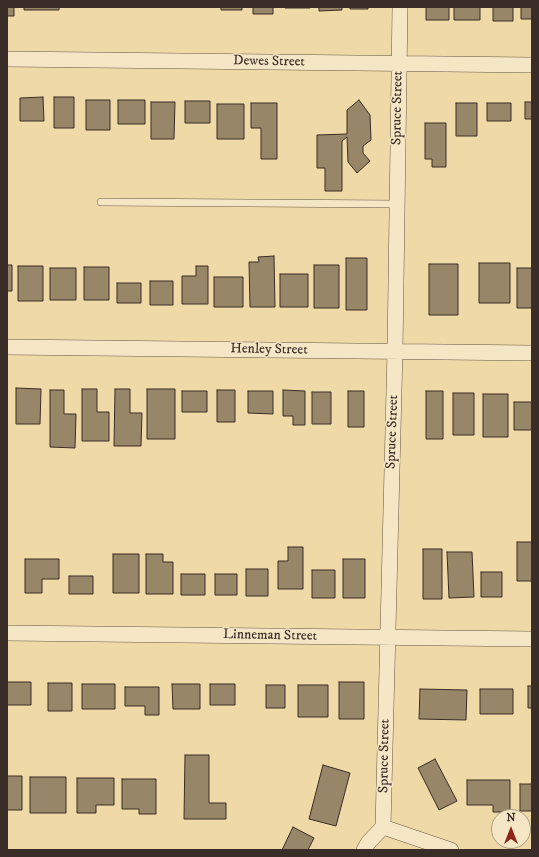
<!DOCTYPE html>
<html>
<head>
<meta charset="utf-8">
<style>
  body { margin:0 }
  #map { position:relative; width:539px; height:857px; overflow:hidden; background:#efdaa7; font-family:"IM FELL DW Pica",serif }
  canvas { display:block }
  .frame { position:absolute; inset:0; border:8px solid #3a2c26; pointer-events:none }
  .north { position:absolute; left:491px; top:809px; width:40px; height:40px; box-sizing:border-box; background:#f5e7c6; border:1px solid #aa9c86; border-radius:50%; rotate:0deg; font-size:11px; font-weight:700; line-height:16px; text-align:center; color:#3a2c26 }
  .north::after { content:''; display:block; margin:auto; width:14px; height:18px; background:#8f2418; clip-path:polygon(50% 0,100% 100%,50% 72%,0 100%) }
</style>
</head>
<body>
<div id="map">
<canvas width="539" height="857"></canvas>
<div class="frame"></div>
<div class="north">N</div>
</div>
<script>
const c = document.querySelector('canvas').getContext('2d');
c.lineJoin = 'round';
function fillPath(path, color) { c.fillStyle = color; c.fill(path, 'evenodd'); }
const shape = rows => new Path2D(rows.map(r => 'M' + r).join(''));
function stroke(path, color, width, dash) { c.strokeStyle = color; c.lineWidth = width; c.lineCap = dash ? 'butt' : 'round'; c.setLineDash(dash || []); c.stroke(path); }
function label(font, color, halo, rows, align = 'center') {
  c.font = font + ' "IM FELL DW Pica",serif'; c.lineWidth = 3; c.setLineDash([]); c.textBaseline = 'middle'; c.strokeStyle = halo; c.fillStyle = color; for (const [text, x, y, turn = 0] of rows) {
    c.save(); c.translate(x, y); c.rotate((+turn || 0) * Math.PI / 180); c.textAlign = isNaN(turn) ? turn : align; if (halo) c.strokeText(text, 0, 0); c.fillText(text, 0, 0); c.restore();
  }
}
const building = shape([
  [7,7,14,7,14,16,7,16,7,7],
  [24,7,59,7,59,10,24,10,24,7],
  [221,7,242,7,242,10,221,10,221,7],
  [253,7,273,7,273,14,253,14,253,7],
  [285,7,310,7,310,8,285,8,285,7],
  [319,7,342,7,342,10,319,11,319,7],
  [350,7,368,7,368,9,350,9,350,7],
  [426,7,449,7,449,20,426,20,426,7],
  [454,7,480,7,480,20,454,20,454,7],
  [493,7,513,7,513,21,493,21,493,7],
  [521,7,532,7,532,19,521,19,521,7],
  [43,97,44,121,20,121,20,98,43,97],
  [54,97,74,97,74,128,54,128,54,97],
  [86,100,110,100,110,130,86,130,86,100],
  [118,100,145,100,145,124,118,124,118,100],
  [359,100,370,115,371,140,363,146,363,153,370,161,357,173,348,162,347,137,342,141,342,191,325,191,325,168,317,168,317,135,347,134,347,110,359,100],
  [185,101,210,101,210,123,185,123,185,101],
  [151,102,175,102,174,139,151,139,151,102],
  [525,102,532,102,532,119,525,119,525,102],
  [251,103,277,103,277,159,261,159,261,128,251,128,251,103],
  [456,103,477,103,477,136,456,136,456,103],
  [487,103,511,103,511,121,487,121,487,103],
  [217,104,244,104,244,139,217,139,217,104],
  [425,123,446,123,446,167,432,167,432,159,425,159,425,123],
  [274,256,275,307,250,307,249,262,259,262,258,257,274,256],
  [346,258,367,258,367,310,346,310,346,258],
  [479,263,510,263,510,303,479,303,479,263],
  [429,264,458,264,458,315,429,315,429,264],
  [7,265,12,265,12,291,7,291,7,265],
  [314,265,339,265,339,308,314,308,314,265],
  [18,266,43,266,43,301,18,301,18,266],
  [196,266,208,266,208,304,182,304,182,276,196,276,196,266],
  [84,267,109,267,109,300,84,300,84,267],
  [50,268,76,268,76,300,50,300,50,268],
  [517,268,532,268,532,308,517,308,517,268],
  [280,274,308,274,308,307,280,307,280,274],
  [214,277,243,277,243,307,214,307,214,277],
  [150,281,173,281,173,305,150,305,150,281],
  [117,283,141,283,141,303,117,303,117,283],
  [16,388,41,389,40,424,16,424,16,388],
  [82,389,97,389,97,412,109,412,109,441,82,441,82,389],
  [115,389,130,389,130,413,142,413,141,446,114,446,115,389],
  [147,389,175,389,175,439,147,439,147,389],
  [50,390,64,390,64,414,76,414,75,448,50,447,50,390],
  [217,390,235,390,235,422,217,422,217,390],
  [283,390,305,391,305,425,293,425,293,416,283,416,283,390],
  [182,391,207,391,207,412,182,412,182,391],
  [248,391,273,391,273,414,248,413,248,391],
  [348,391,364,391,364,427,348,427,348,391],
  [426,391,443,391,443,439,426,439,426,391],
  [312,392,331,392,331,424,312,424,312,392],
  [453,393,474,393,474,435,453,435,453,393],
  [483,394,508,394,508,437,483,437,483,394],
  [514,402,532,402,532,430,514,430,514,402],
  [517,542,532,542,532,581,517,581,517,542],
  [288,547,303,547,303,589,278,589,278,561,288,561,288,547],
  [423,549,442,549,442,599,423,599,423,549],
  [447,552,472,552,474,597,449,598,447,552],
  [113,554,139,554,139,593,113,593,113,554],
  [146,554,163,554,163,562,173,562,173,594,146,594,146,554],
  [25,559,59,559,59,579,42,579,42,593,25,593,25,559],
  [343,559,365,559,365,598,343,598,343,559],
  [246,569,268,569,268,596,246,596,246,569],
  [312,570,335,570,335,598,312,598,312,570],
  [481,572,502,572,502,597,481,597,481,572],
  [181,574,205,574,205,595,181,595,181,574],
  [215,574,237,574,237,595,215,595,215,574],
  [69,576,93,576,93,594,69,594,69,576],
  [7,682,31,682,31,705,7,705,7,682],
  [339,682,364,682,364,719,339,719,339,682],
  [48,683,72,683,72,711,48,711,48,683],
  [82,684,115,684,115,709,82,709,82,684],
  [172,684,200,684,200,709,173,709,172,684],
  [210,684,235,684,235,705,210,705,210,684],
  [266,685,285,685,285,708,266,708,266,685],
  [298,685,328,685,328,717,298,717,298,685],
  [528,686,532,686,532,708,528,708,528,686],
  [125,687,159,687,159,715,145,715,145,706,125,706,125,687],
  [420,689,467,690,466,720,419,719,420,689],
  [480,689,513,689,513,714,480,714,480,689],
  [185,755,209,755,209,803,226,803,226,819,184,819,185,755],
  [435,759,457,801,439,810,418,768,435,759],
  [323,765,350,773,336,826,309,819,323,765],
  [7,776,22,776,22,810,7,810,7,776],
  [30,777,66,777,66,813,30,813,30,777],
  [77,778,114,778,114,805,96,805,96,813,77,813,77,778],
  [122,779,156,779,156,814,139,814,139,809,122,809,122,779],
  [467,780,510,780,510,812,493,812,493,805,467,805,467,780],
  [520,784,532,784,532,811,520,811,520,784],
  [293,827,314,838,308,850,282,850,293,827]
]);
fillPath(building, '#988669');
stroke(building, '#3a2c26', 1);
const lane = shape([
  [101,202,397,204]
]);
const street = shape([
  [7,59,532,65],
  [7,347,532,353],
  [7,633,532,639],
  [383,827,451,850],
  [364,850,368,843,383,827,395,351,400,7]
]);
stroke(lane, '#675846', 8);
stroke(street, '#675846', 16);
stroke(lane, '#f5e7c6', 7);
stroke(street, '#f5e7c6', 15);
label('14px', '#3a2c26', '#f5e7c6', [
  ["Dewes Street",269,62,1],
  ["Spruce Street",398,108,-89],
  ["Henley Street",269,350,1],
  ["Spruce Street",393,432,-88],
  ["Linneman Street",270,636,1],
  ["Spruce Street",385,756,-89]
]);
</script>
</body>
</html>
